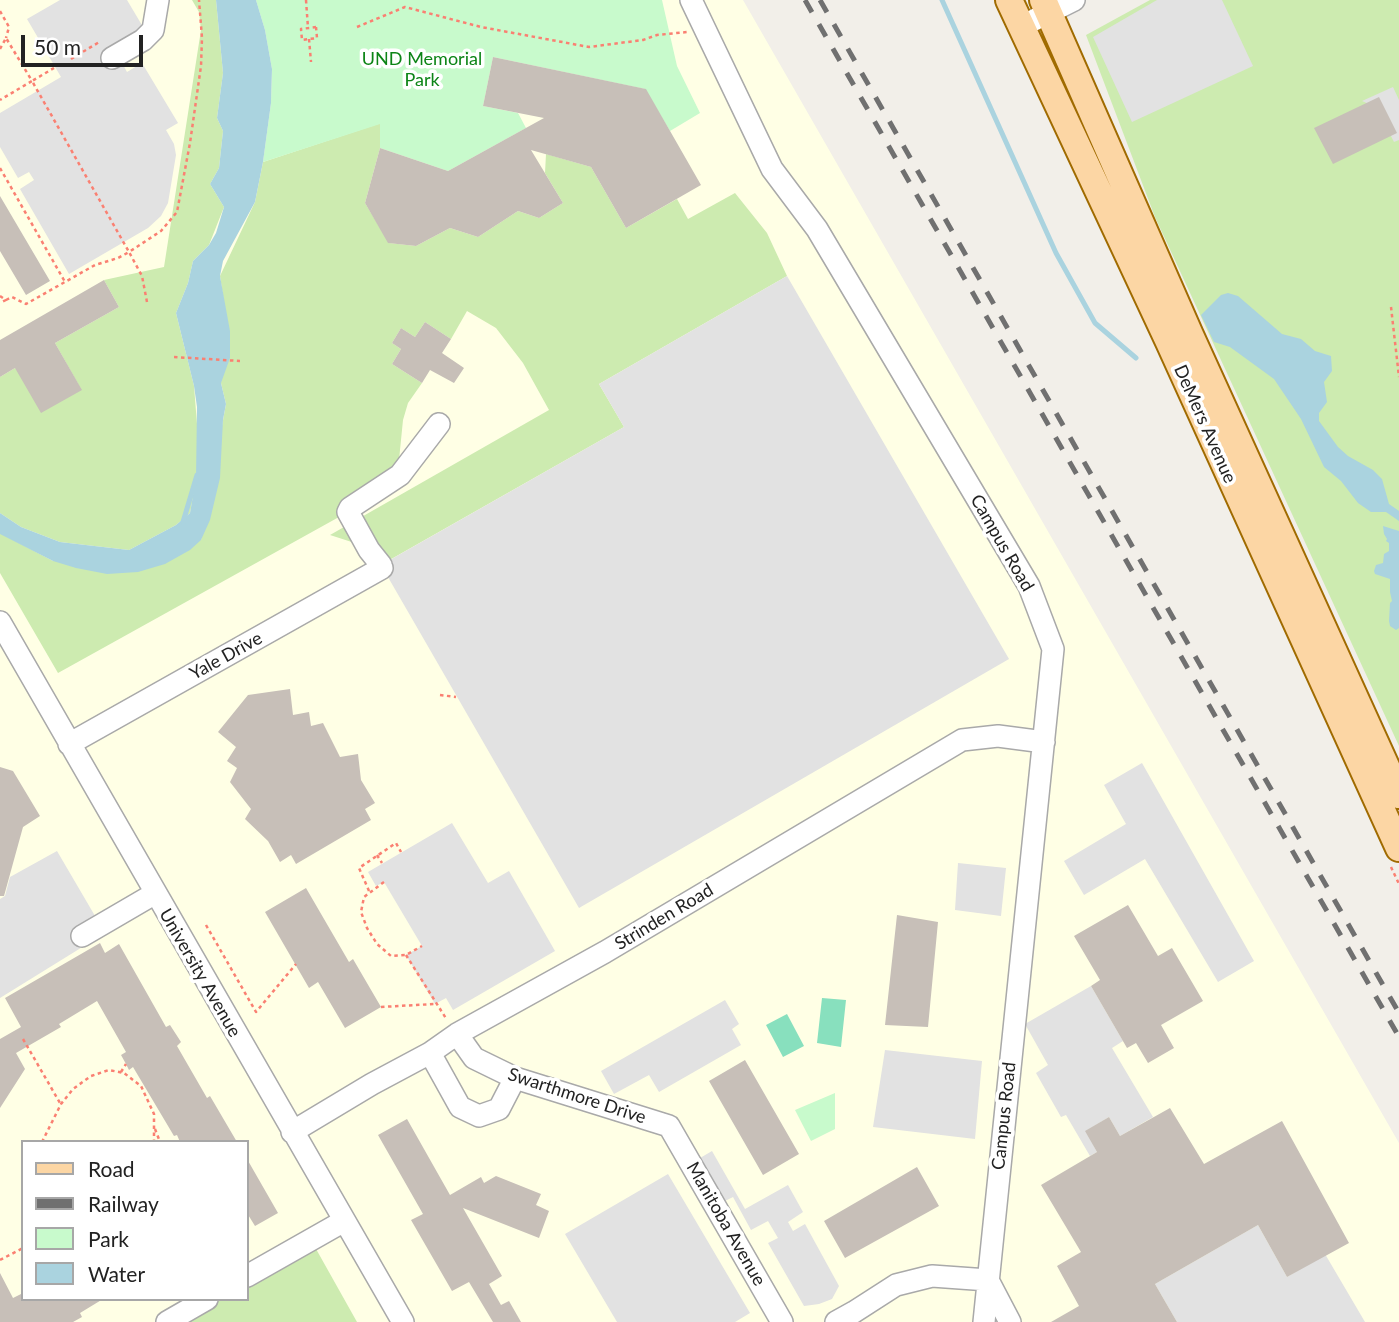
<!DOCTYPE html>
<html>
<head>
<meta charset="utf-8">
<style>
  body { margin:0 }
  #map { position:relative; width:1399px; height:1322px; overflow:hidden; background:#f2efe9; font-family:Lato,sans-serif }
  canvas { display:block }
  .legend { position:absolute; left:21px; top:1140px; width:228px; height:161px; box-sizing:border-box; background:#fff; border:2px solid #a7a7a7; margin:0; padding:9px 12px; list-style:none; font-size:21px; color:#222 }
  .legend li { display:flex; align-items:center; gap:14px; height:35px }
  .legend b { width:35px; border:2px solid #a7a7a7 }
  .scale { position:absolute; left:21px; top:35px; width:122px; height:32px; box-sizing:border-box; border:4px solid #222; border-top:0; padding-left:9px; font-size:21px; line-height:24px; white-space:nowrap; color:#222; -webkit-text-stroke:5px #fff; paint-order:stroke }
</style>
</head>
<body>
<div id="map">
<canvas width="1399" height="1322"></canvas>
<ul class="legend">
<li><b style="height:9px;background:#fcd6a4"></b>Road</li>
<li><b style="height:9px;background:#707070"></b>Railway</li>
<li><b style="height:19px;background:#c8facc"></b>Park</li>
<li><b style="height:19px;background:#aad3df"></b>Water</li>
</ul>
<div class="scale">50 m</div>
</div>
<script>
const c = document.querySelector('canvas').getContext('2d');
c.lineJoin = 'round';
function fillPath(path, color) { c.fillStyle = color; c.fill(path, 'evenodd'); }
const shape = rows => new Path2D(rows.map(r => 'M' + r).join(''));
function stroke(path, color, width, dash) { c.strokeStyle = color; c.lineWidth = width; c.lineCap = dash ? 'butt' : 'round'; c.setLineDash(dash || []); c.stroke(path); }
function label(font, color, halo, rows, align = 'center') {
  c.font = font + ' Lato,sans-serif'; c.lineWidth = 7; c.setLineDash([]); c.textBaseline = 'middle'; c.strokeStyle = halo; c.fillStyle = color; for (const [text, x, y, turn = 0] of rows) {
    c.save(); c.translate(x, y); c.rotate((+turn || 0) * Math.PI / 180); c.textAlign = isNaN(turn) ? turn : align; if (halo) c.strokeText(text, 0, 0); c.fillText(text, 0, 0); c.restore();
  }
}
fillPath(shape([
  [0,0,743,0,1399,1143,1399,1322,0,1322],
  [23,1142,247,1142,247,1299,23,1299]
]), '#ffffe5');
fillPath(shape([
  [192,0,216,0,223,73,217,118,223,131,219,168,210,184,224,207,209,245,193,261,188,283,176,313,194,386,200,462,190,513,176,525,129,550,60,542,21,527,0,513,0,377,15,368,81,389,55,343,119,307,104,280,164,267,201,30,199,12],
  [1150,0,1399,0,1399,746,1155,217,1086,35],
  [381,123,380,148,365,203,389,243,416,246,450,228,478,237,518,211,539,218,563,203,545,173,546,154,591,167,626,228,677,199,688,219,735,193,767,233,787,276,599,384,624,427,386,562,364,546,330,535,549,410,523,363,496,328,467,311,451,339,425,322,415,337,401,328,392,343,401,349,392,364,422,383,408,403,403,420,398,470,348,512,58,673,0,573,0,533,53,561,201,540,226,404,221,383,225,309,220,276,255,202,263,162],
  [311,1240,357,1322,167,1322,207,1299,247,1299,247,1276]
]), '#cdebb0');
fillPath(shape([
  [256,0,662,0,677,66,700,113,670,131,645,89,493,57,483,106,518,113,526,128,448,171,380,148,380,124,263,162,271,103,272,69,265,30],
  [835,1093,835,1129,811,1141,795,1110]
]), '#c8facc');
fillPath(shape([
  [822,998,846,1000,841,1047,817,1043],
  [787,1014,804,1046,783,1057,766,1025]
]), '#88e0be');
fillPath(shape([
  [60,0,127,0,152,42,121,61,127,72,142,63,178,123,166,130,174,144,176,155,168,203,161,216,148,228,69,274,20,189,34,180,29,172,18,178,0,147,0,113,61,77,27,19],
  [1157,0,1222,0,1253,66,1132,122,1093,37],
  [1393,87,1399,100,1399,140,1394,142,1376,107,1362,101],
  [787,276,1009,659,579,908,381,565,624,427,599,384],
  [1142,763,1254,961,1218,982,1145,859,1084,895,1064,861,1126,824,1104,785],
  [452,823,488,883,509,871,555,951,453,1010,446,998,435,1004,406,955,422,946,384,882,376,886,368,872],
  [57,851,105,933,0,998,0,899,5,896,10,877],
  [958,863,1006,868,1001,916,955,910],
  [1091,986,1123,1041,1112,1048,1153,1117,1120,1136,1109,1117,1086,1131,1097,1152,1090,1156,1066,1115,1061,1117,1036,1073,1048,1065,1025,1024],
  [725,1000,739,1024,732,1029,741,1045,659,1092,649,1075,614,1094,601,1071],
  [885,1050,982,1061,975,1139,873,1127],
  [712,1151,745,1209,788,1185,803,1212,788,1222,793,1231,805,1224,839,1286,832,1299,819,1304,804,1306,768,1243,778,1238,768,1221,751,1230,733,1197,719,1204,695,1161],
  [668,1174,750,1313,735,1322,617,1322,565,1234],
  [1258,1225,1287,1277,1325,1254,1365,1322,1177,1322,1155,1284]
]), '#e2e2e2');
fillPath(shape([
  [216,0,256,0,265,30,272,69,271,103,263,162,255,202,223,261,220,276,230,331,230,358,221,383,226,404,223,420,220,478,210,520,201,540,190,550,165,564,138,572,107,574,76,568,53,561,0,534,0,513,21,527,60,542,129,550,176,525,190,513,196,478,197,407,194,386,176,313,188,283,193,261,209,245,216,233,224,207,210,184,219,168,223,131,217,118,223,73],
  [1228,293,1238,296,1282,334,1301,339,1315,351,1331,356,1332,371,1324,382,1327,402,1319,413,1319,421,1338,447,1348,456,1373,470,1382,479,1389,504,1399,511,1399,521,1386,512,1371,512,1358,503,1341,481,1324,467,1301,419,1274,379,1230,347,1214,342,1201,315,1221,295],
  [1383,526,1399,531,1399,628,1396,630,1390,626,1389,621,1390,603,1392,601,1390,592,1390,579,1375,574,1374,571,1376,565,1383,563,1384,554,1389,551,1389,543,1386,541,1387,539,1384,534]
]), '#aad3df');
stroke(shape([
  [942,0,1056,253,1095,323,1136,358],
  [183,522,197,475]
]), '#aad3df', 5);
fillPath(shape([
  [493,57,646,89,701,185,626,228,591,167,531,150,563,203,539,218,518,211,478,237,450,228,416,246,388,243,365,203,380,148,448,171,544,118,483,106],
  [1379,97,1397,133,1333,164,1314,128],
  [0,196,50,281,26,295,0,251],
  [104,280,119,307,55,343,82,390,41,413,15,368,0,377,0,340],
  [425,322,451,339,442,353,464,368,454,383,430,370,422,383,392,364,401,349,392,343,401,328,415,337],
  [290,689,293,715,309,712,311,726,323,723,340,757,358,754,361,780,375,803,365,809,371,820,296,864,291,855,280,862,268,841,245,819,251,809,230,782,237,768,227,761,236,747,218,732,248,695],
  [0,767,13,771,40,816,23,827,4,896,0,896],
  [306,888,349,962,353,959,381,1007,345,1028,318,982,309,988,265,912],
  [1128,905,1158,956,1172,948,1203,1001,1161,1025,1174,1048,1148,1063,1136,1043,1127,1048,1091,986,1100,980,1074,936],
  [897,915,938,922,928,1027,885,1025],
  [100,943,105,953,119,944,166,1027,170,1025,181,1042,177,1046,207,1098,210,1096,237,1142,180,1142,177,1135,174,1136,133,1067,129,1070,126,1064,121,1055,126,1052,97,1001,59,1024,61,1027,16,1053,25,1069,0,1108,0,1039,21,1027,5,998],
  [745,1060,799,1154,763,1175,709,1081],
  [1170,1108,1204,1164,1282,1121,1349,1243,1287,1277,1258,1225,1155,1284,1177,1322,1051,1322,1079,1306,1057,1266,1081,1252,1041,1185,1097,1152,1085,1131,1109,1117,1120,1136],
  [407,1119,450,1195,481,1177,484,1183,496,1176,541,1194,536,1205,549,1211,539,1238,463,1208,502,1276,489,1284,501,1305,509,1301,521,1322,493,1322,469,1282,452,1291,411,1220,423,1214,378,1135],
  [247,1159,278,1213,255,1226,247,1213],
  [917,1167,939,1206,845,1258,824,1221],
  [0,1273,13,1298,23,1293,23,1299,103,1299,80,1313,82,1317,73,1322,0,1322]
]), '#c7bfb8');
const minor = shape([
  [691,0,772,169,817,229,1029,586,1053,649,984,1322],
  [1020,27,1074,0],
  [112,58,143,40,153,30,158,0],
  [381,565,369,550,348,512,350,508,400,475,439,424],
  [0,622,403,1322],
  [69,744,382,568],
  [82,936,154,894],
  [457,1034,474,1058,515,1078,669,1126,782,1322],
  [430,1053,460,1107,479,1116,499,1109,515,1078],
  [292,1132,372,1084,430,1053,457,1034,605,952,962,740,998,736,1044,742],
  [247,1276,344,1221],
  [988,1280,1010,1322],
  [167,1322,207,1299],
  [836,1322,854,1312,896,1285,932,1276,988,1280]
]);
const major = shape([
  [1009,0,1169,342,1399,848],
  [1043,0,1190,335,1399,795]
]);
stroke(minor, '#a9a9a9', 24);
stroke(major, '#a06b00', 30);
stroke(shape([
  [306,0,308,28],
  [0,11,9,27,6,38],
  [316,27,317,38,302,40,301,29,316,27],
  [357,27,405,7,481,27,589,47,643,40,657,35,687,32],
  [309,39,311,62],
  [0,49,6,38,32,81,0,100],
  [71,59,101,41],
  [0,168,65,282],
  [0,296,6,300,0,303],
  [6,300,12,297,26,304,95,265,118,258,129,252,32,81,54,68],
  [147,302,142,276,129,252,161,231,177,212,190,143,201,66,202,38,199,0],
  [1391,307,1399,377],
  [174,357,240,361],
  [440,695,456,697],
  [377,855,382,863],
  [1391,867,1399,884],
  [384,882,364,897,361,912,367,928,377,944,391,956,406,955,422,946],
  [369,891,359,868,396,843,401,852],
  [206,925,256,1012,296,964],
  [406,955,447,1020],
  [381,1007,434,1004],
  [23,1039,60,1103],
  [121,1072,126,1064],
  [155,1129,160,1142],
  [42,1142,61,1104,73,1089,91,1076,109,1070,124,1073,141,1086,154,1114,154,1142],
  [0,1260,23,1248]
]), '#fa8072', 2.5, [3.5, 3.5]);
stroke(minor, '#fff', 21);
stroke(major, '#fcd6a4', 26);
stroke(shape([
  [805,0,1399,1037],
  [820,0,1399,1013]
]), '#707070', 5, [14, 14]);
label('18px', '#0c8416', '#fff', [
  ["UND Memorial",422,59],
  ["Park",422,80]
]);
label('18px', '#222', '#fff', [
  ["DeMers Avenue",1205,424,66],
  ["Campus Road",1002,543,60],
  ["Yale Drive",226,656,-29],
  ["Strinden Road",664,917,-31],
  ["University Avenue",200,973,60],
  ["Swarthmore Drive",577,1096,18],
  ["Campus Road",1004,1116,-84],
  ["Manitoba Avenue",726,1224,60]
]);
</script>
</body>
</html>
